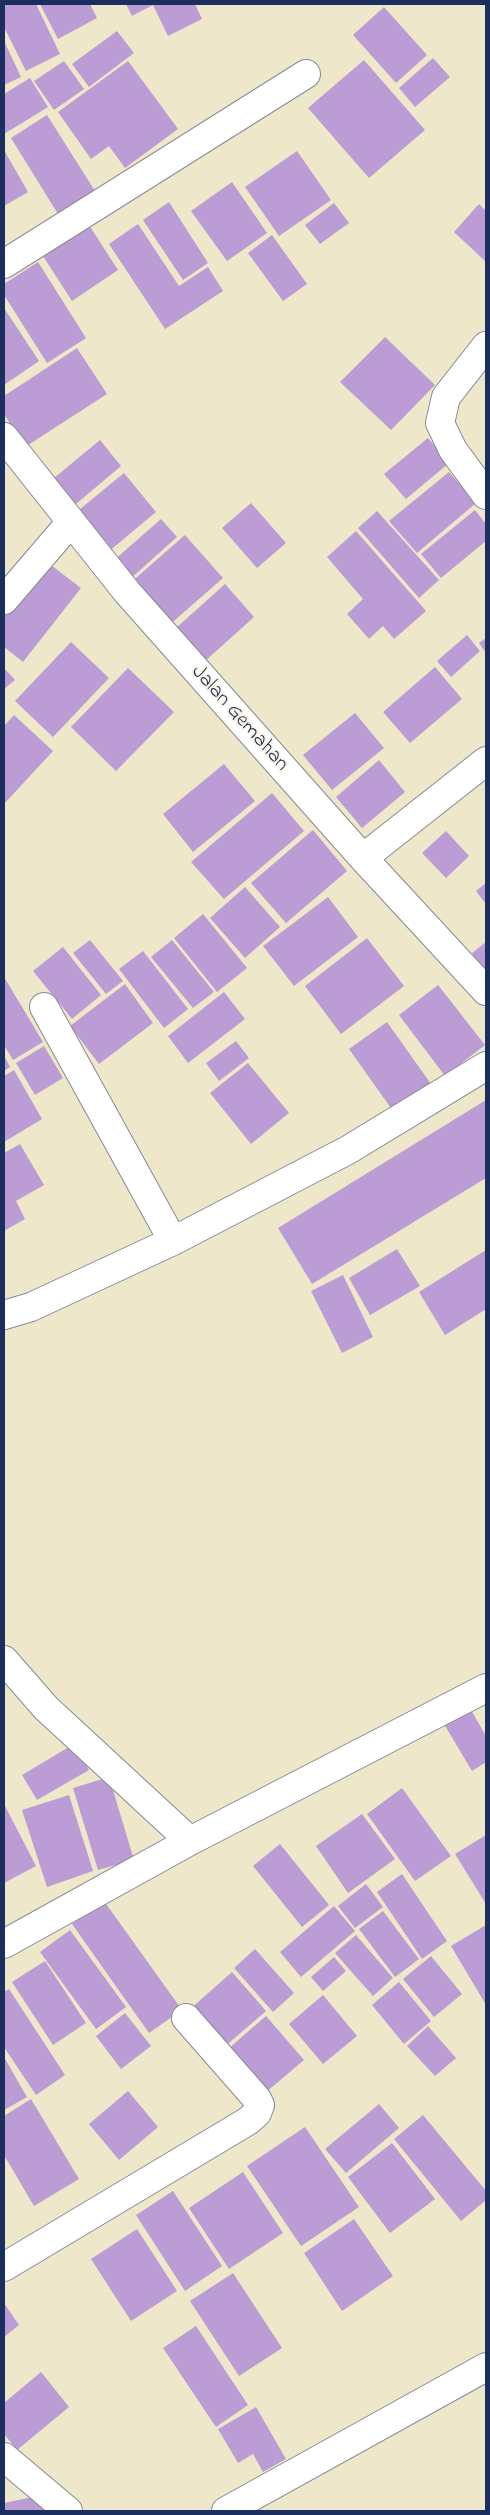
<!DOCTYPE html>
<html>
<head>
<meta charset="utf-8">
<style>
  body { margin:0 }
  #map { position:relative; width:490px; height:2515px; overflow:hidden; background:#eee7ca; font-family:"Indie Flower",sans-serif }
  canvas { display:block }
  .frame { position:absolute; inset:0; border:5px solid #1b2f5e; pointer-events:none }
</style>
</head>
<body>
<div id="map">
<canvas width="490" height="2515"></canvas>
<div class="frame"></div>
</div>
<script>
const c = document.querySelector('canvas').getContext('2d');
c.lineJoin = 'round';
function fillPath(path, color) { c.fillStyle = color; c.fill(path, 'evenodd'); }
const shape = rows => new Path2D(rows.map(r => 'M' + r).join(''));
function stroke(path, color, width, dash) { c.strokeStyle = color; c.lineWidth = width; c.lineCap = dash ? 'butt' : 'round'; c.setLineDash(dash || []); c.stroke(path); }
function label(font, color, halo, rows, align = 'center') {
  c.font = font + ' "Indie Flower",sans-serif'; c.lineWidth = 4; c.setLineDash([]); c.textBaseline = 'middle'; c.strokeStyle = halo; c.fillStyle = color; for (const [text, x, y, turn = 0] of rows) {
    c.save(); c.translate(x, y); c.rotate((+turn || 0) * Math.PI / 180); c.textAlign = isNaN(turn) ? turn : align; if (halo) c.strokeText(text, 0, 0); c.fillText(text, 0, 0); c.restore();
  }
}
fillPath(shape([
  [4,4,36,4,60,54,26,71,4,27],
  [40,4,90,4,97,18,58,39],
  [126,4,195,4,202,19,168,36,153,5,132,16],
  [384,7,427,55,396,83,353,35],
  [117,31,134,53,89,87,72,64],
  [4,41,21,77,4,85],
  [433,58,450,77,415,107,399,88],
  [364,60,425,130,369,178,308,108],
  [64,61,84,89,54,110,34,81],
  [128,61,178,129,125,168,109,146,91,159,58,112],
  [30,78,48,107,4,134,4,94],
  [47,115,95,191,58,214,11,138],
  [4,150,28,192,4,206],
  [297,151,331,200,279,236,245,187],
  [232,182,267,233,227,261,191,211],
  [169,202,208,263,183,280,143,220],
  [334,203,349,223,320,244,305,225],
  [479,204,486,211,486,262,454,232],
  [87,222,118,270,72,301,41,253],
  [138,224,179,286,208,267,223,291,165,329,109,244],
  [272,235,307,284,283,301,248,253],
  [38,262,86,338,47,363,4,295,4,284],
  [4,308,39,361,4,385],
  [385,337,435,385,391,430,340,382],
  [77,348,107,394,25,447,4,414,4,396],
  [428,438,449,463,406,499,384,474],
  [100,440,121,466,70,509,48,483],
  [449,472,476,503,417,553,389,521],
  [124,473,156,512,107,553,74,514],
  [251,503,286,543,257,568,222,528],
  [475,510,486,524,486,541,441,578,421,554],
  [377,511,439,580,419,598,358,528],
  [161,519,177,537,129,580,112,562],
  [356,531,426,611,394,639,383,626,369,639,347,614,363,599,327,557],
  [185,535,223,578,167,627,129,584],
  [43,559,81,588,23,662,4,647,4,608],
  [225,584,254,617,204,662,175,629],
  [467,635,480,651,451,677,437,661],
  [486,638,486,653,479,643],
  [71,642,109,678,53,737,15,701],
  [435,667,462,699,410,743,383,712],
  [4,668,15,680,4,689],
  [128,668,174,712,116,771,71,727],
  [355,713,384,748,332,790,303,755],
  [14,715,53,751,4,804,4,726],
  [379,760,405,792,362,828,336,797],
  [224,764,255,801,193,852,163,814],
  [272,793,304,831,224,899,191,862],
  [313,830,347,871,286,923,251,883],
  [446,831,469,856,446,878,422,853],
  [486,883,486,904,476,891],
  [245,887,280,927,245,958,210,918],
  [328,897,358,937,294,986,263,946],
  [203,914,247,968,217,992,174,938],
  [367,938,404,986,341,1034,305,986],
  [90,940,123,981,106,994,73,953],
  [172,940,214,992,193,1008,151,957],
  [486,942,486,973,472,953],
  [63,947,101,995,72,1019,33,971],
  [143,951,188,1009,164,1028,119,969],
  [4,977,43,1042,13,1060,4,1045],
  [125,984,153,1023,99,1064,70,1026],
  [438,985,485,1045,445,1076,399,1015],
  [224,992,245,1019,188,1063,168,1036],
  [387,1022,431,1084,393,1111,349,1049],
  [236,1041,249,1058,219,1081,206,1063],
  [44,1046,63,1078,35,1095,16,1063],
  [4,1055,10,1067,4,1071],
  [248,1063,289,1113,251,1144,210,1093],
  [14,1070,42,1119,4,1142,4,1076],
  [486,1100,486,1178,312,1284,278,1228],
  [20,1144,44,1185,16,1201,25,1219,4,1231,4,1153],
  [397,1249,420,1286,370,1315,349,1278],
  [486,1250,486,1309,445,1335,419,1292],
  [343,1275,373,1337,342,1353,311,1291],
  [467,1703,486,1736,486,1762,472,1771,441,1719],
  [74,1744,89,1770,37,1800,22,1775],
  [109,1777,134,1860,98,1870,73,1788],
  [402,1788,451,1856,415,1881,367,1814],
  [69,1795,93,1871,47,1887,22,1810],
  [4,1804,36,1866,4,1883],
  [362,1814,395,1859,348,1893,316,1846],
  [486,1835,486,1904,455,1854],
  [280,1844,329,1905,302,1927,253,1866],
  [402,1874,447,1941,422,1959,377,1892],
  [366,1884,383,1907,355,1928,338,1906],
  [104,1901,182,2010,149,2033,72,1924],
  [334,1906,355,1931,301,1977,280,1952],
  [383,1911,419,1959,395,1977,359,1929],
  [486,1925,486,2005,451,1946],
  [70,1930,126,2007,96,2029,40,1952],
  [356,1935,393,1978,373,1996,335,1953],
  [255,1949,294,1993,273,2012,234,1968],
  [431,1956,462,1994,434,2017,403,1979],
  [334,1957,346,1971,323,1991,311,1977],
  [45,1961,86,2023,53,2045,12,1982],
  [232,1972,266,2011,223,2048,189,2010],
  [399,1982,431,2021,404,2044,372,2005],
  [9,1989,65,2075,36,2095,4,2047,4,1992],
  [323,1995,357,2036,323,2064,289,2024],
  [125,2013,151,2046,121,2069,96,2036],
  [266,2016,304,2060,265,2093,228,2049],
  [428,2026,456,2058,435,2076,407,2046],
  [4,2057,27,2097,4,2110],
  [128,2091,158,2127,119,2160,89,2124],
  [31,2099,79,2179,34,2206,4,2155,4,2116],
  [379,2104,399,2128,346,2173,325,2149],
  [423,2115,486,2191,486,2200,461,2221,394,2139],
  [305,2127,359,2207,301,2246,247,2166],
  [392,2143,435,2199,390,2233,348,2177],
  [243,2172,283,2233,229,2269,189,2208],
  [173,2191,222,2266,185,2291,136,2215],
  [354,2219,393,2276,342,2311,304,2253],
  [137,2229,177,2291,131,2321,91,2259],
  [233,2273,282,2348,239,2376,190,2301],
  [4,2303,19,2325,4,2337],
  [196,2326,248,2405,216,2427,163,2348],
  [41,2372,69,2407,17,2450,4,2434,4,2403],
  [256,2407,286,2459,263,2472,253,2454,238,2463,218,2429],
  [47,2494,51,2511,4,2511,4,2503]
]), '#bb9cd4');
const minor = shape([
  [4,264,306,74],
  [486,346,446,397,440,423,453,450,486,495],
  [4,437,127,592,363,858,486,991],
  [4,600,70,523],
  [363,858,486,761],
  [44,1007,173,1241],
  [4,1315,31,1307,173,1241,348,1150,486,1066],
  [4,1660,46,1708,190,1841],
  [4,1944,190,1841,486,1688],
  [4,2267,248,2121,257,2113,260,2105,257,2099,186,2018],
  [4,2457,68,2511],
  [226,2511,486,2367]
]);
stroke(minor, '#848b94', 30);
stroke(minor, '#fff', 28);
label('21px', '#1b2f5e', '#fcf5e5', [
  ["Jalan Gemahan",239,719,48]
]);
</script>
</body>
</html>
